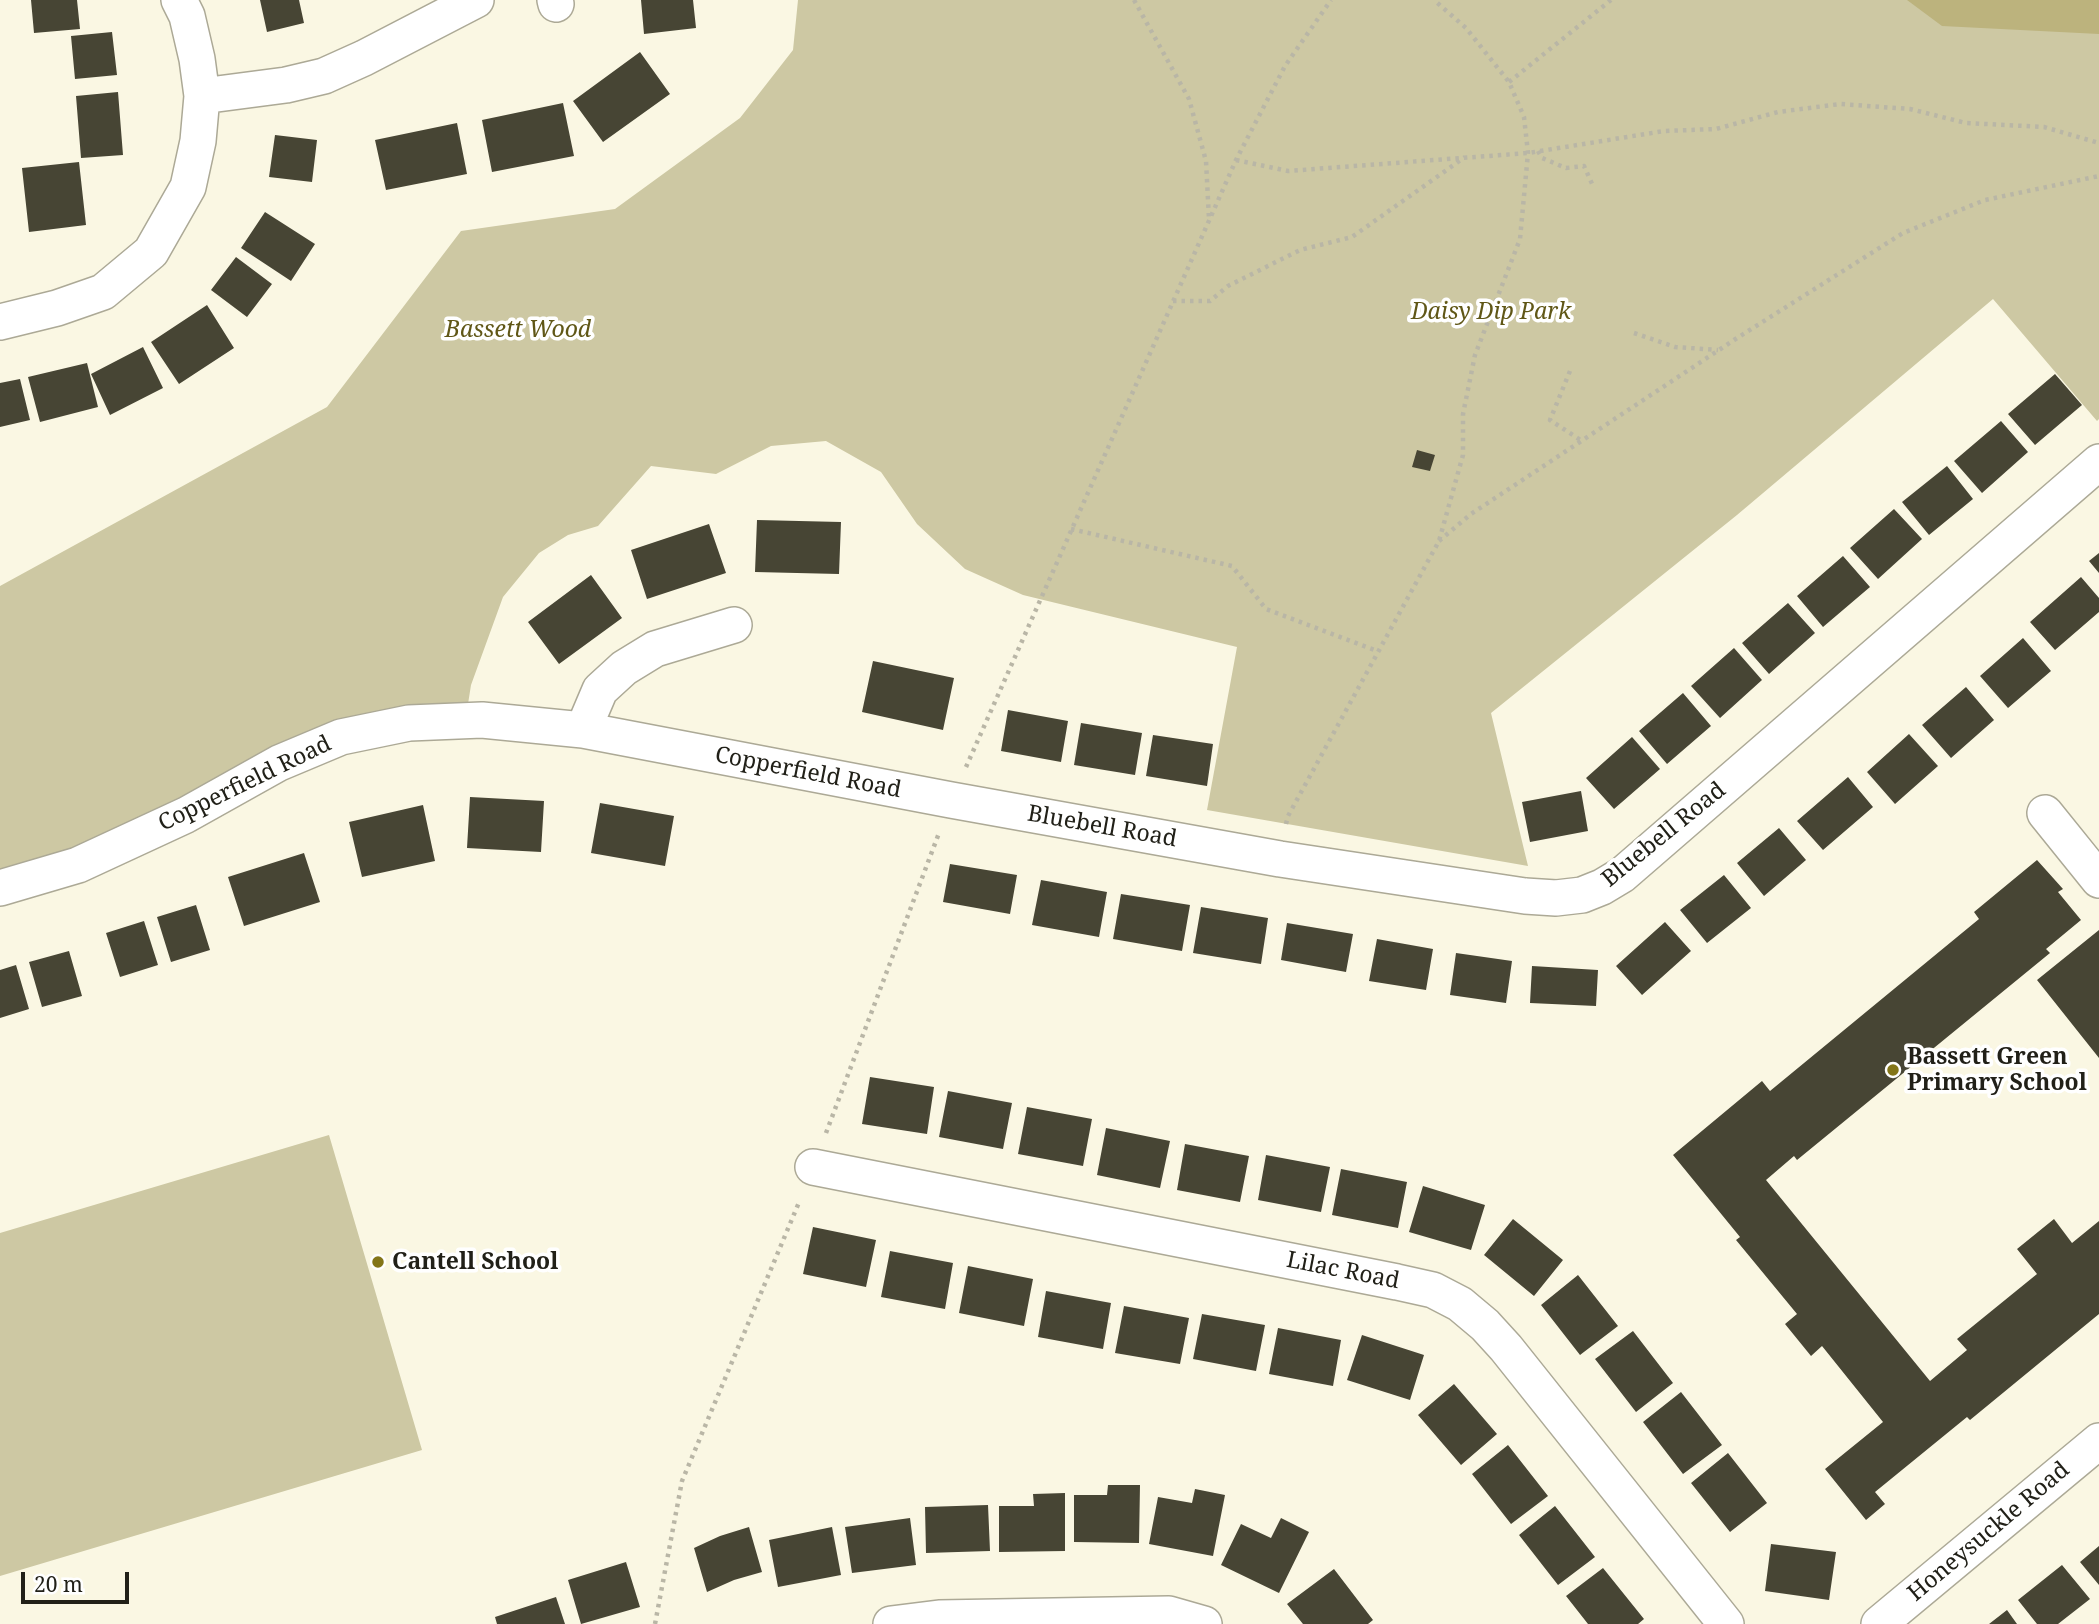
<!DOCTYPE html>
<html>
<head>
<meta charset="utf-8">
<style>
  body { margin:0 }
  #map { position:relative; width:2099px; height:1624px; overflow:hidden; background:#faf7e3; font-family:"Noto Serif",serif }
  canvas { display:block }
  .scale { position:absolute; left:21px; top:1572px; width:108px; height:32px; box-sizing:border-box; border:4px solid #212018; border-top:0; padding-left:9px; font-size:21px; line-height:24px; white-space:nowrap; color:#212018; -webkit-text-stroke:5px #fff; paint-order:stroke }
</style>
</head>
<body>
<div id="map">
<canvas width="2099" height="1624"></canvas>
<div class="scale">20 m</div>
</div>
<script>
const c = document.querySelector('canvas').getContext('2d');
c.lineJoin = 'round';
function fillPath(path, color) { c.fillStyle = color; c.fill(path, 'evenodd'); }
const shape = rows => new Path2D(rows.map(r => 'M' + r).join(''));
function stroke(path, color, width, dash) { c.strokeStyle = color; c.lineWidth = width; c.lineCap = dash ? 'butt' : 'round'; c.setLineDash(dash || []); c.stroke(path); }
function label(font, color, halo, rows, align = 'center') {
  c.font = font + ' "Noto Serif",serif'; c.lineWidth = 7; c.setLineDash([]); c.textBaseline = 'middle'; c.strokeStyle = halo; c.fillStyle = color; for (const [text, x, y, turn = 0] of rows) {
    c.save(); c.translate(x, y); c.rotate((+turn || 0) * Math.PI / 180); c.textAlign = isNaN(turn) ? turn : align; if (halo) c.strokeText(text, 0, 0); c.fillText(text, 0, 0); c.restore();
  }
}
fillPath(shape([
  [798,0,2099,0,2099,419,2097,421,1993,299,1737,515,1491,713,1528,866,1207,810,1237,647,1023,595,965,569,917,524,881,472,826,441,771,446,716,474,651,466,598,526,568,535,539,553,503,597,471,685,468,704,0,874,0,586,327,407,461,231,615,209,740,118,793,50],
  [329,1135,422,1450,0,1576,0,1233]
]), '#cdc8a3');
fillPath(shape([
  [1907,0,2099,0,2099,34,1942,26]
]), '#bcb37d');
fillPath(shape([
  [31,0,77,0,80,29,34,33],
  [260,0,299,0,304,23,267,32],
  [641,0,693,0,696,28,644,34],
  [112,32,117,75,75,79,71,36],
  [640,52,670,94,603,142,573,101],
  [118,92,123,155,81,158,76,96],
  [563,103,574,156,492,172,482,120],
  [457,123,467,174,386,190,375,140],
  [275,135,317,140,312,182,269,177],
  [79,162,86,225,29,232,22,168],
  [265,212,315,244,291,281,241,248],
  [236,257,272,284,247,317,211,290],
  [207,305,234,348,179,384,151,342],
  [143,347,163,388,110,415,91,374],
  [87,363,98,407,40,422,28,377],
  [2055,374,2082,405,2035,445,2008,414],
  [20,379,30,420,0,427,0,383],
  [2001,421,2028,452,1982,493,1954,461],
  [1417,450,1435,455,1430,471,1412,467],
  [1947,466,1973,499,1929,535,1902,502],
  [1894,509,1922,539,1878,579,1850,548],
  [757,520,841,522,839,574,755,572],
  [709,524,726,573,647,599,631,550],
  [2099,553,2099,573,2089,561],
  [1843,556,1870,587,1823,627,1797,596],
  [591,575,622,618,559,664,528,622],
  [2081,577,2099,598,2099,612,2055,650,2030,622],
  [1788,603,1815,633,1769,674,1742,643],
  [2023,638,2051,671,2008,708,1980,676],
  [1734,648,1762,680,1720,718,1691,686],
  [873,661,954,678,943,730,862,712],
  [1966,687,1994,720,1951,758,1922,725],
  [1683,693,1711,726,1667,764,1639,731],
  [1008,710,1068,721,1061,762,1001,751],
  [1081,723,1142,733,1135,775,1074,765],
  [1909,734,1938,766,1895,804,1867,772],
  [1153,735,1213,744,1207,786,1146,776],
  [1632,737,1660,769,1614,809,1586,778],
  [1848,777,1873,807,1823,850,1797,821],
  [1581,791,1588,831,1530,842,1522,802],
  [470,797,544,801,541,852,467,848],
  [600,803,674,816,665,866,591,853],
  [423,805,435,861,362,877,349,822],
  [1779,828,1806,860,1764,896,1737,863],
  [304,853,320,902,244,926,228,877],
  [2037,860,2063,889,2058,892,2081,920,2046,949,2050,953,1797,1160,1794,1156,1766,1180,1930,1381,1967,1350,1957,1339,2037,1274,2017,1249,2054,1219,2072,1243,2099,1221,2099,1314,1970,1420,1967,1417,1875,1492,1885,1504,1866,1520,1825,1469,1883,1422,1822,1346,1811,1356,1785,1324,1797,1314,1736,1240,1740,1237,1673,1155,1762,1081,1770,1091,1979,919,1974,912],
  [950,864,1017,875,1010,914,943,902],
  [1724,875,1751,908,1707,943,1680,910],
  [1041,880,1107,892,1099,937,1032,925],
  [1121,894,1190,905,1182,951,1113,939],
  [196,905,210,950,171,962,157,917],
  [1201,907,1268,918,1261,964,1193,953],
  [144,921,158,965,120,977,106,933],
  [1665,922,1691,951,1642,995,1616,966],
  [1287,923,1353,934,1346,972,1281,960],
  [2099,930,2099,1058,2037,980],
  [1377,939,1433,949,1426,990,1369,981],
  [69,951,82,996,42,1007,29,962],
  [1456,953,1512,961,1506,1003,1450,995],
  [16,965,29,1009,0,1018,0,970],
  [1532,966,1598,970,1596,1006,1530,1003],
  [870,1077,934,1087,927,1134,862,1124],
  [948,1091,1012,1103,1003,1149,939,1137],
  [1027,1107,1092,1119,1083,1166,1018,1154],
  [1106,1128,1170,1141,1160,1188,1097,1175],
  [1185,1144,1249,1156,1240,1202,1177,1190],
  [1266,1155,1330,1167,1321,1212,1258,1200],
  [1341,1169,1407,1182,1398,1228,1332,1215],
  [1423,1186,1485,1205,1471,1250,1409,1232],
  [1513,1219,1563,1260,1534,1296,1484,1255],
  [813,1227,876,1240,866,1287,803,1274],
  [890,1251,953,1263,945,1309,881,1297],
  [968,1266,1033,1279,1024,1326,959,1313],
  [1578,1275,1618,1326,1580,1355,1541,1305],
  [1046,1291,1111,1303,1103,1349,1038,1337],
  [1124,1306,1189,1318,1180,1364,1115,1353],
  [1202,1314,1265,1325,1256,1371,1193,1359],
  [1278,1328,1341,1340,1333,1386,1269,1374],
  [1633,1331,1673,1383,1636,1412,1595,1359],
  [1362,1335,1424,1355,1410,1400,1347,1380],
  [1454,1384,1497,1434,1461,1465,1418,1415],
  [1681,1392,1722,1445,1683,1474,1643,1422],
  [1508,1445,1548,1496,1511,1524,1472,1474],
  [1728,1453,1767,1503,1730,1532,1691,1483],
  [1108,1485,1140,1485,1139,1543,1074,1542,1074,1495,1107,1495],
  [1195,1489,1225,1495,1213,1556,1149,1544,1158,1497,1192,1503],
  [1065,1493,1065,1551,999,1552,999,1506,1034,1506,1033,1494],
  [988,1505,990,1551,926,1553,925,1507],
  [1555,1506,1595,1557,1558,1585,1519,1535],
  [910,1518,916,1565,852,1573,845,1527],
  [1281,1518,1309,1532,1279,1593,1221,1565,1241,1524,1271,1538],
  [749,1527,762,1572,734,1580,707,1592,694,1548,720,1536],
  [832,1527,841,1575,778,1587,769,1540],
  [1771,1544,1836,1552,1829,1600,1765,1591],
  [2099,1546,2099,1585,2080,1562],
  [626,1562,640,1607,581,1624,568,1580],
  [2062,1565,2090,1599,2058,1624,2037,1624,2018,1600],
  [1603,1568,1644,1619,1638,1624,1588,1624,1566,1596],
  [1334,1569,1373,1620,1368,1624,1303,1624,1287,1604],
  [556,1597,565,1624,497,1624,495,1617],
  [2007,1610,2017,1624,1989,1624]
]), '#474534');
const minor = shape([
  [555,0,556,4],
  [202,96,286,85,324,76,364,58,476,0],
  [0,322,57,308,103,292,151,252,188,187,198,141,202,96,197,59,187,16,179,0],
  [583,730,600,690,624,668,655,649,734,625],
  [2045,813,2099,880],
  [0,888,78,865,186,815,279,763,341,737,409,723,482,720,583,730,951,800,1280,859,1525,896,1556,898,1582,895,1602,887,1622,875,2099,462],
  [813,1167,1397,1282,1433,1290,1460,1304,1485,1325,1506,1348,1726,1624],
  [891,1624,939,1618,1169,1614,1204,1624],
  [1879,1624,2099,1441]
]);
stroke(minor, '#aca996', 38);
stroke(shape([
  [1134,0,1189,99,1206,161,1209,219],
  [1509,82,1611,0],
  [1538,151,1542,158,1566,168,1584,166,1593,186],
  [1236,160,1288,171,1528,153,1664,131,1716,129,1778,112,1840,104,1910,109,1966,123,2044,127,2099,143],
  [1173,301,1210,301,1228,286,1300,250,1352,237,1465,157],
  [1634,333,1675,347,1718,350],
  [1570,371,1550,420,1582,441],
  [1071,529,1232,566,1266,609,1377,651],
  [1439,541,1471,514,1734,340,1903,233,1985,200,2099,176],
  [966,767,1236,160,1285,66,1331,0],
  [1286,824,1288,816,1439,541,1463,455,1463,414,1475,355,1520,239,1528,153,1524,117,1509,82,1466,28,1434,0],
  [826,1133,939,833],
  [655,1624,682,1481,800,1200]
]), '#b9b6a6', 4.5, [3.5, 5]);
stroke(minor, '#fff', 35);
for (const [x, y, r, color] of [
  [1893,1070,7,"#837518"],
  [378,1262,7,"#837518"]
]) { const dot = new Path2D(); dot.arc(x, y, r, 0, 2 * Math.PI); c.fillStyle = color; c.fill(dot); stroke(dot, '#fff', 2.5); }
label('italic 23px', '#605717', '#fff', [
  ["Daisy Dip Park",1491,312],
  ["Bassett Wood",518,330]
]);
label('23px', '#212018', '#fff', [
  ["Copperfield Road",808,773,11],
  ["Copperfield Road",245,784,-26],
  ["Bluebell Road",1102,827,10],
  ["Bluebell Road",1664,835,-39],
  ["Lilac Road",1343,1271,11],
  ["Honeysuckle Road",1989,1532,-40]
]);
label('bold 23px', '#212018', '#fff', [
  ["Bassett Green",1907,1057],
  ["Primary School",1907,1083],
  ["Cantell School",392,1262]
], 'left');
</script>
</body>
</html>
